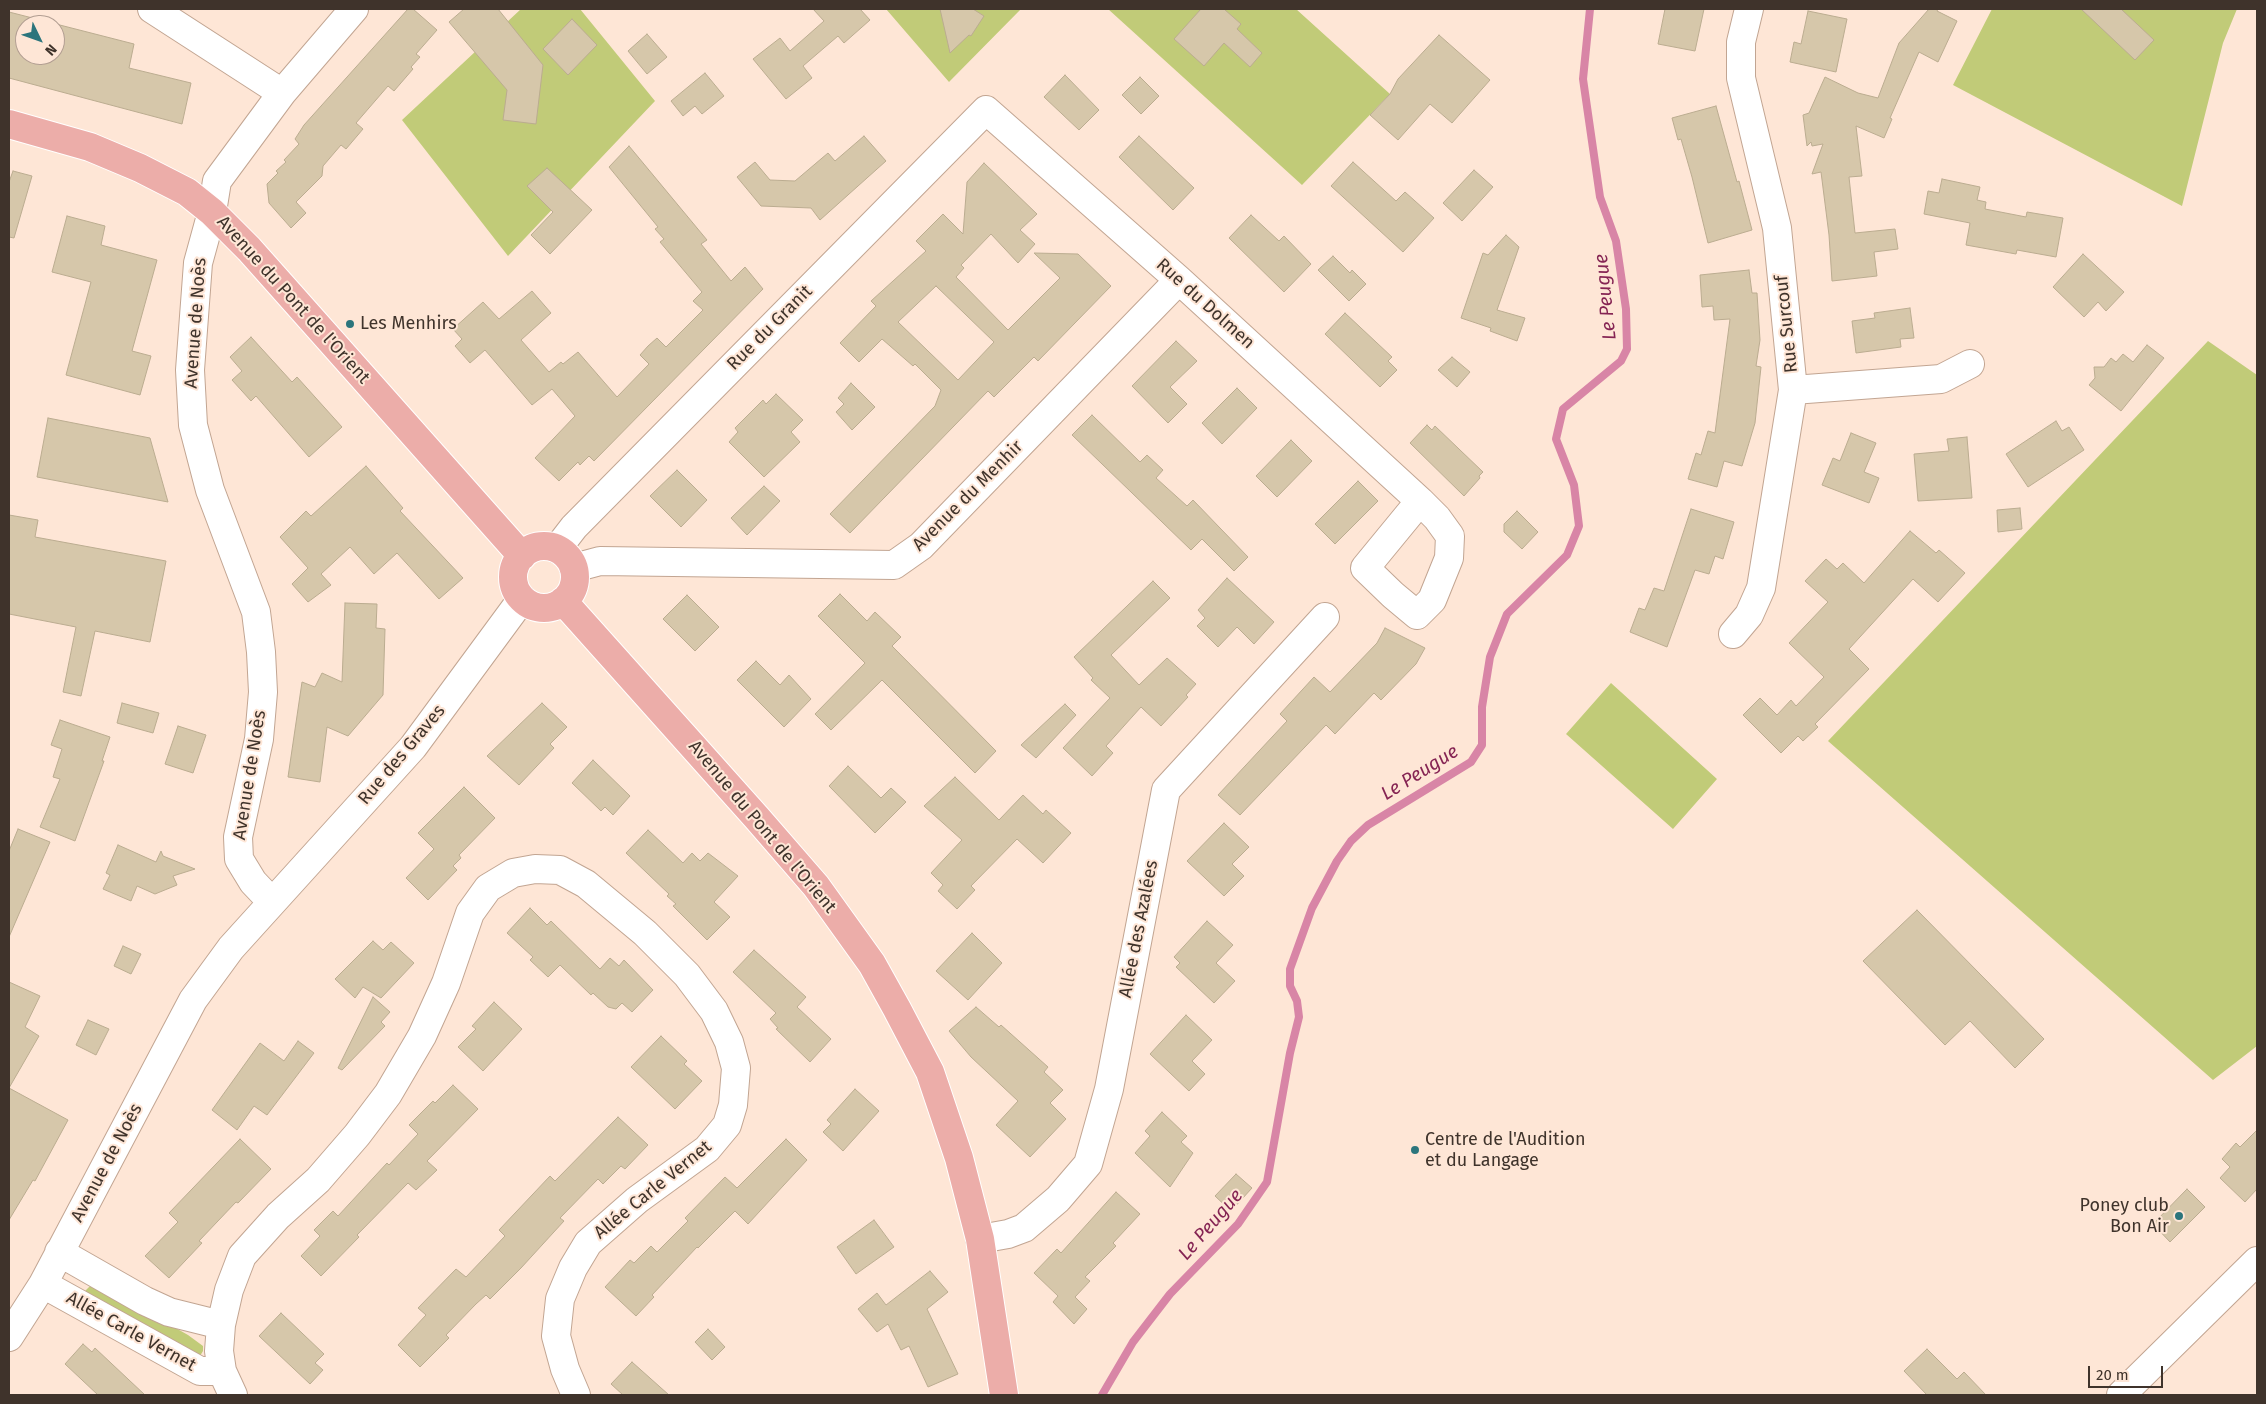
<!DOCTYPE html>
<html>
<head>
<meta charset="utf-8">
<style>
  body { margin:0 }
  #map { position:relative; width:2266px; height:1404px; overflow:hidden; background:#fee6d6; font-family:"Fira Sans",sans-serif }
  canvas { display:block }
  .frame { position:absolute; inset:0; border:10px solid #3f332b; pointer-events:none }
  .north { position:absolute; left:15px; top:15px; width:50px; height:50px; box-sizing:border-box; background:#fee6d6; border:1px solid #b29e92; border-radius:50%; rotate:132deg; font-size:14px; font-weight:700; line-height:20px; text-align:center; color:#3f332b }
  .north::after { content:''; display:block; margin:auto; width:18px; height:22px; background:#2c757c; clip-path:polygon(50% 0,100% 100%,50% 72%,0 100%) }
  .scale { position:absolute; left:2088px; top:1366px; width:75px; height:22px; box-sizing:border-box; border:2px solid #3f332b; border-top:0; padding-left:6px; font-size:15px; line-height:18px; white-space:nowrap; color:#3f332b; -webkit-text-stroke:4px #fee6d6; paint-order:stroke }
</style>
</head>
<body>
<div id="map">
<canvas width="2266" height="1404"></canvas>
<div class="frame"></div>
<div class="north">N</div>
<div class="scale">20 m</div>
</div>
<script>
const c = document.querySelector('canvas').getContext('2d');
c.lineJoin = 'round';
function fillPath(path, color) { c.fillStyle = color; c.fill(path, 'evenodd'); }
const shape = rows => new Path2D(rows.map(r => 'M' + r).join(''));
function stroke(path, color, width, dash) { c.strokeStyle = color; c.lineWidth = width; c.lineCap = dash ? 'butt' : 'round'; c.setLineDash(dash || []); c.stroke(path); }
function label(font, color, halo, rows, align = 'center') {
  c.font = font + ' "Fira Sans",sans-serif'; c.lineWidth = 4; c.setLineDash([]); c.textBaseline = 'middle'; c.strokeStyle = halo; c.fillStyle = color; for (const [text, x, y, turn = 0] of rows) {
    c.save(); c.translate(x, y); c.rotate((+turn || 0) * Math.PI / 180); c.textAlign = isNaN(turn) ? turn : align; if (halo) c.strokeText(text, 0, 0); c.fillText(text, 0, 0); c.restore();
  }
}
fillPath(shape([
  [521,9,580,9,655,101,508,256,402,120],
  [886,9,1021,9,949,82],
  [1108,9,1296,9,1390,94,1302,185],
  [1992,9,2237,9,2223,43,2182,206,1953,85],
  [2208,341,2257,375,2257,1046,2213,1080,1828,741],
  [1611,683,1717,779,1673,829,1566,734],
  [94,1282,188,1335,203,1346,203,1351,200,1356,84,1292]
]), '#c1cb78');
stroke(shape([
  [1102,1395,1133,1342,1170,1294,1238,1224,1267,1182,1290,1053,1299,1017,1297,1001,1290,986,1290,969,1312,908,1337,861,1351,841,1368,825,1471,762,1482,745,1482,707,1490,657,1507,614,1567,555,1579,526,1574,485,1556,439,1563,409,1621,361,1627,349,1626,309,1616,241,1600,197,1583,79,1590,9]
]), '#d885a6', 8);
const building = shape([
  [408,9,413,9,437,30,416,54,420,57,411,67,413,69,394,91,388,86,356,123,363,129,346,149,341,145,323,166,322,176,296,202,306,213,291,228,269,203,267,184,278,173,276,171,286,162,284,160,299,144,295,139,304,125,408,9],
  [464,9,498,9,543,65,536,124,503,120,507,90,449,22,464,9],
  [813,9,860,9,870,20,844,43,838,36,803,66,812,78,786,99,753,59,780,38,790,51,824,21,813,9],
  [940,9,973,9,984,16,971,36,969,35,950,53,940,9],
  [1201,9,1224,9,1241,24,1237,29,1262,53,1250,67,1224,43,1204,66,1174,39,1201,9],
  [1665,9,1704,9,1695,51,1658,44,1665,9],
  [1929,9,1938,9,1937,11,1957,21,1938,62,1919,52,1890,118,1892,119,1884,138,1856,126,1862,176,1849,177,1855,233,1895,229,1898,249,1874,252,1877,276,1832,281,1829,235,1821,172,1812,174,1823,144,1812,146,1811,142,1807,146,1803,115,1809,113,1825,77,1858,93,1878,98,1899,43,1929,9],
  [2081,9,2121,9,2154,40,2135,60,2081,9],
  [1808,11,1847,19,1836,72,1790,62,1794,42,1801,44,1808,11],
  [9,12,134,44,129,68,191,83,182,124,9,78,9,12],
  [25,25,55,25,55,55,25,55,25,25],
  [572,19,597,45,568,75,543,49,572,19],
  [647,34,667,57,647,74,628,51,647,34],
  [1439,35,1490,80,1452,123,1430,104,1398,140,1370,115,1390,94,1398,79,1439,35],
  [705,73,724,96,702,114,695,106,683,116,671,101,705,73],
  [1065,75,1099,110,1079,130,1044,97,1065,75],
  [1140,77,1159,96,1141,114,1122,95,1140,77],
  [1716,106,1737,182,1739,181,1752,230,1708,243,1692,177,1681,139,1678,140,1672,118,1716,106],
  [864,136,886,161,820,220,811,208,761,206,737,177,755,162,770,180,795,181,828,153,835,161,864,136],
  [1139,136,1194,188,1173,210,1119,157,1139,136],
  [629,146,707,240,701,244,731,281,745,267,763,289,594,461,589,456,580,465,578,462,559,481,535,458,575,416,552,389,532,405,485,350,470,363,455,346,462,339,453,329,483,302,499,319,532,291,551,313,521,340,549,372,561,362,563,364,578,352,617,397,649,364,640,355,648,346,657,338,666,347,703,310,693,301,702,292,660,242,664,239,655,229,658,227,609,167,629,146],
  [1353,162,1396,201,1405,192,1434,218,1403,252,1331,186,1353,162],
  [984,163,1037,214,1020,230,1035,244,1018,263,991,234,961,265,964,268,956,277,1008,330,1060,278,1034,253,1078,254,1111,286,1038,361,1034,357,994,397,988,391,850,533,830,514,935,406,941,390,915,364,913,366,882,339,859,362,840,343,876,306,871,301,926,251,916,241,943,214,963,234,967,182,984,163],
  [936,286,994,342,958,380,898,322,936,286],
  [547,168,592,210,550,254,531,235,553,212,527,186,547,168],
  [1474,170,1493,187,1462,221,1443,203,1474,170],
  [13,171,32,176,14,238,9,237,9,182,13,171],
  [1942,179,1980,187,1977,200,1986,202,1985,209,2026,217,2027,212,2063,218,2056,257,2017,250,2016,254,1966,245,1970,223,1924,214,1928,191,1939,193,1942,179],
  [1251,215,1279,241,1284,236,1311,264,1284,292,1229,238,1251,215],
  [67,216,105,226,101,245,157,260,132,351,151,356,140,395,66,375,91,282,52,272,67,216],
  [1506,235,1519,247,1497,310,1525,318,1517,341,1490,331,1491,328,1461,318,1483,253,1488,255,1506,235],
  [2083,254,2124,292,2106,311,2098,302,2084,317,2053,287,2083,254],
  [1333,256,1350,273,1352,270,1366,284,1349,301,1318,270,1333,256],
  [1749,270,1752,293,1757,293,1760,340,1756,366,1761,367,1755,423,1742,466,1724,461,1717,487,1688,479,1696,453,1701,455,1708,431,1715,433,1730,319,1714,320,1713,306,1702,307,1700,275,1749,270],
  [1910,308,1914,338,1900,339,1901,347,1856,353,1852,321,1875,318,1874,313,1910,308],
  [1345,313,1392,357,1388,361,1397,370,1380,387,1325,334,1345,313],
  [251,337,292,382,297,377,342,427,309,457,256,396,251,401,232,380,242,371,230,357,251,337],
  [1176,341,1197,361,1170,387,1187,404,1168,423,1132,386,1176,341],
  [2147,345,2164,358,2121,411,2089,385,2095,378,2094,367,2104,367,2111,358,2116,362,2123,354,2133,362,2147,345],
  [1452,357,1470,372,1457,387,1438,370,1452,357],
  [851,383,875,407,852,430,836,412,844,404,838,398,851,383],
  [1237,388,1257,408,1222,444,1202,423,1237,388],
  [776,394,803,420,791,432,800,442,764,477,729,442,738,432,735,428,763,400,766,404,776,394],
  [1092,415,1140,462,1147,455,1163,470,1156,478,1187,506,1193,500,1248,557,1234,571,1202,539,1191,550,1072,435,1092,415],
  [48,418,150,438,168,502,37,477,48,418],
  [2056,421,2062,431,2069,427,2084,450,2028,487,2006,454,2056,421],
  [1427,425,1432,430,1435,426,1483,472,1479,476,1480,478,1464,496,1410,443,1427,425],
  [1851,433,1876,443,1864,472,1879,478,1869,503,1822,485,1833,458,1840,461,1851,433],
  [1967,437,1972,498,1918,501,1914,454,1949,451,1947,439,1967,437],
  [1291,440,1312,461,1277,497,1256,476,1291,440],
  [366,466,403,508,400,511,463,578,439,599,397,553,374,574,350,547,321,574,331,585,308,602,292,584,308,568,280,537,306,511,311,516,366,466],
  [677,470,707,500,681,527,650,496,677,470],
  [1358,481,1378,501,1335,544,1315,524,1358,481],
  [764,486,780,501,747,535,731,518,764,486],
  [2020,508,2022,529,1998,532,1997,510,2020,508],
  [1691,509,1734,522,1723,559,1715,556,1709,574,1695,570,1667,647,1630,632,1639,608,1645,610,1654,588,1664,591,1691,509],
  [1517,511,1538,532,1522,549,1504,532,1504,524,1517,511],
  [9,515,38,520,35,537,166,561,150,642,95,631,81,696,63,692,76,627,9,614,9,515],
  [1910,531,1936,553,1939,550,1965,573,1938,602,1913,579,1849,649,1869,669,1815,724,1818,727,1803,741,1798,736,1781,753,1743,715,1760,698,1777,715,1791,700,1796,706,1824,677,1789,643,1828,602,1805,581,1826,559,1837,569,1843,563,1864,583,1910,531],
  [1227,578,1274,622,1254,644,1237,627,1218,647,1197,626,1205,618,1198,610,1227,578],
  [1153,581,1170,598,1111,655,1139,685,1167,658,1196,684,1186,695,1188,697,1161,726,1141,707,1106,746,1113,753,1092,776,1063,748,1110,698,1091,680,1093,678,1074,657,1153,581],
  [840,594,867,621,875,612,901,637,892,646,996,751,975,773,882,680,831,730,815,714,865,663,818,616,840,594],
  [687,595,719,627,695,651,663,619,687,595],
  [345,603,377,604,376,628,385,629,383,695,348,736,327,727,320,782,288,777,302,682,315,687,322,673,342,682,345,603],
  [1385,628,1425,648,1416,664,1381,700,1374,693,1335,734,1326,725,1240,815,1218,795,1287,721,1280,714,1314,677,1330,692,1377,643,1385,628],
  [756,661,780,685,789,675,811,699,784,727,737,680,756,661],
  [122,703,159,713,153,733,117,723,122,703],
  [542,703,567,727,550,744,554,748,519,785,487,756,542,703],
  [1065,704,1076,715,1036,758,1021,745,1065,704],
  [60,720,110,737,102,761,104,761,75,841,40,827,60,779,53,777,62,749,51,745,60,720],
  [178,726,206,735,193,773,165,764,178,726],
  [593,760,630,796,613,815,605,807,601,811,572,783,593,760],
  [848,766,881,798,891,788,906,802,875,833,829,786,848,766],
  [955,777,999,820,1023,795,1043,814,1046,810,1071,833,1043,863,1017,839,971,886,975,890,957,909,938,891,943,885,931,873,962,840,924,806,955,777],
  [464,787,495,818,459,855,461,858,453,866,457,870,428,900,406,878,434,849,418,833,464,787],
  [1224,823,1249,847,1232,864,1244,876,1224,896,1187,861,1224,823],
  [18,829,50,842,9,937,9,851,18,829],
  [648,830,683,863,692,853,700,861,708,853,738,876,714,902,730,917,707,940,673,906,676,904,667,896,669,894,626,853,648,830],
  [118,845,156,862,161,851,163,856,195,869,173,876,177,885,155,894,137,886,131,901,103,889,110,875,106,873,118,845],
  [530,908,547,925,551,921,600,969,610,958,619,966,624,960,653,990,632,1012,622,1003,616,1009,608,1007,593,993,591,995,560,965,548,977,530,960,533,957,507,933,530,908],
  [1917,910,2044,1039,2015,1068,1970,1021,1945,1045,1863,961,1917,910],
  [1207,921,1233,945,1216,963,1235,981,1214,1003,1176,967,1180,963,1174,957,1207,921],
  [972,933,1002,963,968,1000,936,971,972,933],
  [373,941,383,950,391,942,414,963,381,998,363,987,355,998,335,979,373,941],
  [123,946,141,954,131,974,114,966,123,946],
  [754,950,806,997,797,1007,831,1039,810,1062,776,1029,778,1028,770,1019,776,1013,733,972,754,950],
  [9,982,40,996,25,1027,39,1036,9,1088,68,1120,35,1181,33,1180,9,1220,9,982],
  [373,997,390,1012,381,1022,385,1026,342,1070,338,1068,373,997],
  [494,1002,522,1029,483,1071,458,1047,476,1029,472,1026,494,1002],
  [976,1007,999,1027,1001,1025,1048,1067,1044,1072,1063,1090,1050,1103,1066,1119,1030,1157,996,1125,1018,1101,971,1057,949,1031,976,1007],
  [1186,1015,1212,1040,1192,1061,1205,1074,1189,1091,1150,1054,1186,1015],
  [88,1020,109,1029,96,1055,76,1045,88,1020],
  [661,1036,687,1061,684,1064,702,1081,675,1109,631,1067,661,1036],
  [298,1041,314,1053,267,1115,254,1106,237,1130,212,1110,260,1043,284,1061,298,1041],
  [453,1085,478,1109,427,1161,437,1170,416,1190,408,1183,357,1235,359,1237,321,1276,301,1256,320,1236,314,1230,333,1211,338,1216,387,1163,389,1165,418,1134,409,1125,433,1101,435,1103,453,1085],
  [855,1089,879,1111,843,1151,823,1132,831,1124,827,1120,855,1089],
  [1162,1112,1187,1136,1181,1142,1193,1153,1170,1187,1135,1153,1150,1136,1145,1131,1162,1112],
  [618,1117,648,1145,625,1169,621,1166,603,1184,598,1179,560,1218,564,1221,521,1268,490,1299,486,1295,476,1304,446,1335,449,1338,420,1367,398,1345,426,1315,418,1308,456,1269,466,1277,505,1236,499,1230,550,1176,555,1181,618,1117],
  [2257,1130,2257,1189,2245,1202,2220,1178,2230,1167,2222,1159,2236,1143,2240,1147,2257,1130],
  [240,1139,271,1169,238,1203,236,1202,199,1241,202,1243,169,1278,145,1256,178,1222,169,1213,240,1139],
  [786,1139,807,1160,748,1224,735,1211,698,1248,697,1247,652,1295,654,1297,636,1316,605,1287,630,1260,634,1263,651,1246,657,1252,688,1221,685,1218,725,1177,737,1188,786,1139],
  [1236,1174,1252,1188,1231,1211,1215,1196,1236,1174],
  [2187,1189,2205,1207,2170,1242,2153,1224,2187,1189],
  [1116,1192,1140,1214,1113,1243,1116,1246,1085,1277,1090,1281,1075,1297,1087,1309,1074,1324,1053,1302,1058,1296,1034,1273,1057,1249,1061,1253,1116,1192],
  [874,1220,894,1247,856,1274,837,1247,874,1220],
  [930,1271,948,1292,927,1309,958,1374,928,1387,909,1346,901,1350,888,1324,877,1332,858,1309,877,1293,886,1305,930,1271],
  [281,1313,324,1354,315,1363,323,1370,310,1384,259,1336,281,1313],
  [708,1329,725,1347,712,1360,695,1342,708,1329],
  [83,1344,92,1352,95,1348,145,1395,98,1395,65,1364,83,1344],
  [1927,1349,1957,1379,1964,1372,1986,1395,1927,1395,1904,1371,1927,1349],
  [632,1362,669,1395,623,1395,611,1384,632,1362]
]);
fillPath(building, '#d6c7aa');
stroke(building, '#bbac90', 1);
const minor = shape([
  [152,9,282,93],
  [1793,390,1941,379,1970,364],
  [557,549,574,527,986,110,1179,280,1420,501,1437,518,1450,536,1449,558,1432,600,1417,615,1393,595,1365,568,1420,501],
  [574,568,600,561,894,565,921,546,1179,280],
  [1733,634,1749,615,1761,588,1793,390,1777,228,1741,78,1741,42,1749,9],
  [272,902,253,882,239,859,238,837,259,739,263,692,261,652,256,612,210,490,193,425,190,370,198,263,212,212,217,181,282,93,354,9],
  [980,1239,1008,1234,1024,1228,1058,1199,1088,1164,1109,1089,1166,790,1325,617],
  [59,1252,145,1301,169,1312,221,1325],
  [43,1284,200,1371,222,1371],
  [9,1337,43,1284,193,1000,231,948,413,747,522,599],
  [233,1395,222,1371,219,1351,221,1325,229,1290,242,1256,278,1216,318,1180,357,1135,388,1094,422,1036,446,983,470,913,488,888,513,873,535,869,560,870,586,884,645,933,687,975,714,1011,729,1042,736,1068,733,1105,727,1125,707,1149,637,1200,588,1243,573,1268,560,1299,556,1336,565,1369,576,1395],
  [2121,1395,2257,1261]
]);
const major = shape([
  [9,124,90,147,140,168,187,192,212,212,249,249,522,556],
  '513 577a31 31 0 1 1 62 0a31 31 0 1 1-62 0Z',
  [563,601,757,818,816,886,872,964,897,1009,930,1072,959,1158,980,1239,1004,1395]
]);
stroke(minor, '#c2a592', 30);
stroke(major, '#fff', 30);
stroke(minor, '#fff', 28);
stroke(major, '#ecada9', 28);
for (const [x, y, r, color] of [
  [350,324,5,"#2c757c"],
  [1415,1150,5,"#2c757c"],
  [2179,1216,5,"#2c757c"]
]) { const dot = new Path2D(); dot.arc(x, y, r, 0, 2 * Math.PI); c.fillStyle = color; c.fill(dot); stroke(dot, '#fee6d6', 2); }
label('18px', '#3f332b', '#fee6d6', [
  ["Avenue du Pont de l'Orient",293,300,48],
  ["Rue du Dolmen",1205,304,42],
  ["Avenue de Noès",196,323,-86],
  ["Rue Surcouf",1787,324,-96],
  ["Rue du Granit",770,328,-45],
  ["Avenue du Menhir",968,496,-45],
  ["Rue des Graves",402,755,-50],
  ["Avenue de Noès",250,775,-81],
  ["Avenue du Pont de l'Orient",762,827,50],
  ["Allée des Azalées",1139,929,-79],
  ["Avenue de Noès",107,1163,-62],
  ["Allée Carle Vernet",653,1190,-39],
  ["Allée Carle Vernet",131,1332,29]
]);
label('18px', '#3f332b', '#fee6d6', [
  ["Les Menhirs",360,324],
  ["Centre de l'Audition",1425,1140],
  ["et du Langage",1425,1161],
  ["Poney club",2169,1206,"right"],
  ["Bon Air",2169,1227,"right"]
], 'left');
label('italic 19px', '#852453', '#fee6d6', [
  ["Le Peugue",1606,297,-96],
  ["Le Peugue",1420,773,-32],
  ["Le Peugue",1211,1225,-49]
]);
</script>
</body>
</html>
